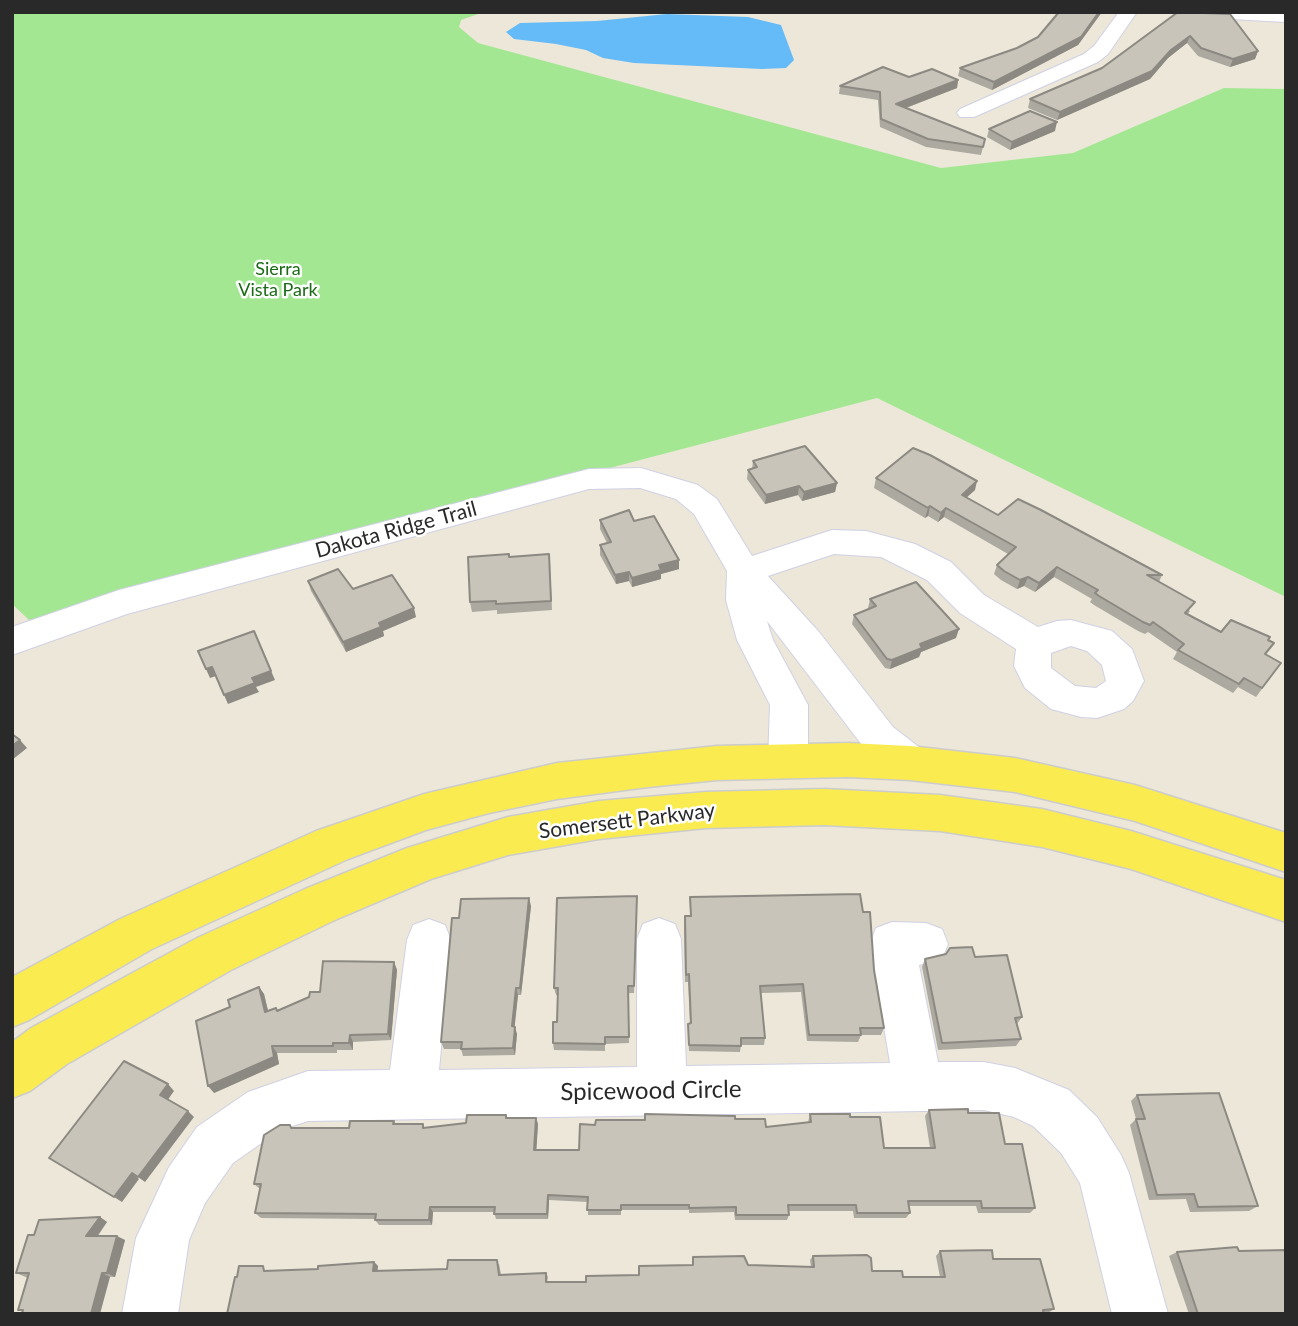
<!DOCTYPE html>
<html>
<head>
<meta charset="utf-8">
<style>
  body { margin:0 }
  #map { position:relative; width:1298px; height:1326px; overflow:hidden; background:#ede7da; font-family:Lato,sans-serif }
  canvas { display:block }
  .frame { position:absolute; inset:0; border:14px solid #292929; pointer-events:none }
</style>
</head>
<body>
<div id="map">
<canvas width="1298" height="1326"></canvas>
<div class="frame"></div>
</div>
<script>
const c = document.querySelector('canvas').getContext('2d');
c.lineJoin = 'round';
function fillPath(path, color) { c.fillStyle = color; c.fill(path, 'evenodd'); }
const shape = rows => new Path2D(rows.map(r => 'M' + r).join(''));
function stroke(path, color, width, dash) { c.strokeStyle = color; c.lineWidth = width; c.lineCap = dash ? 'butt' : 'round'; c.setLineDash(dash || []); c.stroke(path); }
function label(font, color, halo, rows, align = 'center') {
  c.font = font + ' Lato,sans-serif'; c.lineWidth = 5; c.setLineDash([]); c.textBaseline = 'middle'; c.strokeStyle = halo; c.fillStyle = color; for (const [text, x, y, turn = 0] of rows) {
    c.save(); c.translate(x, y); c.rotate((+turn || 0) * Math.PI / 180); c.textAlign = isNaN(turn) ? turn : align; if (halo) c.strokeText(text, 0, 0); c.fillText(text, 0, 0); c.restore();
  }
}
fillPath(shape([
  [12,12,484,12,461,20,459,27,478,43,941,168,1073,153,1224,88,1286,89,1286,597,877,398,29,620,12,604]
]), '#a3e792');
fillPath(shape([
  [667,14,748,17,781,25,794,60,786,68,762,69,634,63,603,58,586,50,556,44,514,39,506,32,520,23,597,21]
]), '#65bbf7');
const minor = shape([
  [1119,12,1137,12,1108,54,1098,62,974,117,960,117,957,113,960,109,1084,54,1094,46,1119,12],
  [1184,12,1286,12,1286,22,1193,17,1184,12],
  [641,468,698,485,717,499,752,556,832,530,866,531,915,544,951,562,984,595,1038,627,1057,621,1071,620,1112,631,1132,649,1144,681,1133,701,1124,709,1097,718,1081,717,1051,709,1025,688,1014,666,1016,649,960,613,927,580,881,557,834,554,768,576,819,632,893,727,924,751,930,763,924,775,910,779,896,775,865,749,767,621,773,640,808,705,808,761,802,773,788,777,774,773,768,761,770,705,737,640,726,600,727,571,694,514,676,499,640,488,589,489,127,614,12,655,12,627,119,590,589,469,641,468],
  [1071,646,1087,651,1102,665,1106,681,1096,688,1075,686,1051,668,1051,653,1071,646],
  [659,918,675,924,681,939,686,1066,890,1063,870,943,876,928,892,922,926,923,942,929,948,944,942,959,919,965,938,1062,984,1062,1015,1068,1069,1090,1097,1117,1121,1155,1129,1173,1168,1314,1112,1314,1080,1183,1061,1153,1033,1126,1014,1117,984,1110,308,1121,280,1130,233,1163,205,1203,189,1240,178,1314,122,1314,136,1238,169,1167,197,1127,248,1092,308,1071,390,1070,407,940,413,925,429,919,445,925,451,940,439,1070,637,1067,637,939,643,924,659,918]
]);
const major = shape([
  [848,743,910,746,1015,758,1135,785,1286,833,1286,872,1135,821,1015,792,910,780,848,777,717,780,648,787,557,799,489,813,426,830,348,859,152,949,29,1020,12,1027,12,977,120,919,316,831,424,794,557,763,717,746,848,743],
  [824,789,940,795,1042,809,1131,831,1286,880,1286,922,1131,869,1042,847,940,831,824,825,706,828,599,839,508,855,431,879,337,919,231,970,67,1064,30,1091,12,1098,12,1042,31,1028,197,938,305,889,407,848,508,817,599,801,706,792,824,789]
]);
stroke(minor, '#cfd0e3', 2);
stroke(major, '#ccc', 3);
fillPath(minor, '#fff');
fillPath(major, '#faeb51');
fillPath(shape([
  [1059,12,1102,12,1078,45,992,90,958,76,960,68,1017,48,1038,37],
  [1178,12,1258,51,1255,59,1230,67,1198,56,1187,43,1168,58,1150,79,1057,120,1028,108,1030,99,1102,68],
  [909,77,958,80,957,88,906,108,985,139,981,155,926,147,880,127,878,100,839,94,840,86],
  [989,129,1055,131,1010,150,987,137],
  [753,461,837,483,835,492,802,501,798,495,765,504,747,479,748,470,752,469],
  [876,478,975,490,966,498,998,515,1162,575,1159,582,1190,611,1188,614,1221,632,1269,640,1266,654,1281,663,1256,697,1238,687,1233,693,1173,659,1177,652,1148,632,1145,634,1138,631,1094,605,1090,602,1092,599,1054,577,1035,592,1024,586,1017,589,1001,580,994,574,997,565,1008,554,944,517,938,522,928,516,925,518,874,488],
  [600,520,634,521,679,569,661,574,661,579,632,587,629,581,616,584,600,555,600,545,607,543,600,529],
  [509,557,550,563,552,610,497,614,497,610,472,612,470,602],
  [308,581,353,589,416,617,383,631,384,636,346,652,311,591],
  [870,599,956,638,921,652,919,657,890,669,885,668,852,624,854,615,869,609,868,608],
  [637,896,634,993,628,993,629,1043,605,1044,605,1051,554,1050,553,1043,557,1022,557,995,556,995,554,988],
  [690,897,874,970,884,1028,881,1035,861,1035,858,1042,807,1041,801,992,761,993,765,1038,764,1045,741,1045,740,1052,689,1051,688,1031,688,1024,690,1023,688,982,685,982,684,924,685,916,690,916],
  [531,906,521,995,518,995,514,1027,517,1034,515,1055,463,1056,461,1049,444,1049,441,1042,459,918],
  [975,957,1022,1017,1017,1024,1021,1039,1016,1046,938,1050,922,967,925,959],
  [394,962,397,970,391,1040,353,1042,353,1050,337,1050,337,1053,277,1053,279,1064,214,1093,230,1007,259,987,264,994,268,1011,276,1008,278,1010,320,992],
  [1137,1095,1258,1206,1249,1211,1190,1212,1186,1199,1149,1200,1130,1125,1136,1119,1131,1101],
  [929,1110,968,1113,1005,1144,1035,1208,1030,1213,978,1213,976,1206,909,1206,910,1213,906,1218,854,1218,853,1211,789,1211,789,1215,787,1220,735,1220,734,1212,689,1213,689,1210,621,1210,621,1215,588,1215,588,1202,549,1200,548,1219,496,1219,494,1212,433,1212,432,1225,379,1225,375,1220,375,1219,261,1218,255,1213,260,1189,254,1184,293,1128,349,1128,394,1121,396,1124,425,1128,466,1123,506,1115,507,1118,536,1118,538,1124,536,1150,579,1150,595,1125,735,1119,766,1127,808,1122,810,1114,850,1117,884,1148,930,1148,925,1116],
  [100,1217,107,1222,98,1236,125,1240,115,1277,110,1277,23,1312,18,1310,28,1278,16,1273,34,1235],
  [940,1251,993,1259,1054,1309,1048,1313,227,1314,269,1271,318,1269,374,1262,378,1266,377,1271,447,1269,499,1264,501,1274,546,1273,548,1277,547,1282,586,1282,639,1275,692,1265,693,1257,748,1265,811,1267,810,1260,813,1256,872,1271,903,1277,940,1277,936,1256],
  [1239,1251,1286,1314,1189,1314,1169,1256,1177,1252]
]), '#aca9a0');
fillPath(shape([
  [1099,12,1102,12,1078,45,992,90,994,82],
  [1190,36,1187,43,1168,58,1150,79,1057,120,1060,112,1171,50],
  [1258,51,1255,59,1230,67,1233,59],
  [958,80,957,88,895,112,896,104],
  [1057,122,1055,131,1010,150,1012,142],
  [977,481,975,490,959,504,962,495],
  [837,483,835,492,802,501,804,492],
  [799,486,798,495,765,504,766,495],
  [930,506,928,516,925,518,928,508],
  [946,508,944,517,938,522,941,513],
  [679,560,679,569,661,574,661,579,632,587,632,578,659,565],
  [1057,567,1054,577,1035,592,1039,583],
  [629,572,629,581,616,584,615,575],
  [1028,577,1024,586,1017,589,1020,580],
  [414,608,416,617,383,631,384,636,346,652,343,642,379,623],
  [959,629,956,638,921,652,919,657,890,669,892,660,920,644],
  [254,631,275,680,256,687,259,692,228,704,224,695,252,678],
  [212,667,216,676,210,678,206,669],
  [20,740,27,748,12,760,12,746],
  [529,898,531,906,521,995,520,988],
  [394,962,397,970,391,1040,388,1034],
  [259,987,264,994,270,1019,265,1012],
  [516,988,518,995,514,1033,512,1026],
  [515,1027,517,1034,515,1055,513,1048],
  [350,1035,353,1042,353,1050,349,1043],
  [272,1046,277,1053,279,1064,214,1093,208,1086],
  [168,1084,174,1091,167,1101,160,1095],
  [188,1111,194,1117,145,1182,138,1177],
  [536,1118,538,1124,536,1156,534,1150],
  [132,1173,139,1179,122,1202,114,1197],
  [548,1195,549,1200,548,1219,547,1214],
  [430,1207,433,1212,432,1225,429,1220],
  [100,1217,107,1222,94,1240,86,1236],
  [117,1236,125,1240,115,1277,107,1273],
  [374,1262,378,1266,377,1276,373,1271],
  [102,1273,110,1277,100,1314,91,1314]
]), '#8c8982');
const building = shape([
  [1059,12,1099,12,1081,37,994,82,960,68,1017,48,1038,37,1059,12],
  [1178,12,1230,14,1258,51,1233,59,1201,48,1190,36,1171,50,1152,71,1060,112,1030,99,1102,68,1178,12],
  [883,67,909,77,932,69,958,80,896,104,985,139,983,147,928,139,881,119,880,92,840,86,883,67],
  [1030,111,1057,122,1012,142,989,129,1030,111],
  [805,446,837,483,804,492,799,486,766,495,748,470,757,467,753,461,805,446],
  [913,448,930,455,977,481,962,495,998,515,1018,499,1041,510,1162,575,1147,575,1195,602,1185,613,1221,632,1231,620,1270,637,1268,640,1274,643,1265,654,1281,663,1262,688,1244,678,1239,684,1178,650,1184,644,1153,622,1150,625,1143,622,1099,596,1095,593,1098,590,1057,567,1039,583,1028,577,1020,580,1004,571,997,565,1016,547,946,508,941,513,930,506,928,508,876,478,913,448],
  [629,510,634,521,654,516,679,560,659,565,661,570,632,578,629,572,615,575,600,545,611,542,600,520,629,510],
  [509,554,509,557,549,554,551,601,496,604,496,601,470,602,468,557,509,554],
  [338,569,353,589,392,575,414,608,379,623,381,627,343,642,308,581,338,569],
  [916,582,959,629,920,644,922,648,892,660,887,659,854,615,876,606,870,599,916,582],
  [254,631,271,671,252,678,255,683,224,695,212,667,206,669,198,651,254,631],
  [12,734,20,740,12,746,12,734],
  [860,894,863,912,870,912,874,970,884,1028,860,1028,861,1035,809,1035,803,984,760,986,765,1038,741,1038,741,1046,689,1045,688,1024,691,1023,689,974,686,975,685,916,691,916,690,897,860,894],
  [637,896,634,986,628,986,629,1037,605,1037,605,1044,553,1043,553,1022,557,1022,558,988,554,988,557,898,637,896],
  [529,898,520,988,516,988,512,1026,515,1027,513,1048,461,1049,462,1042,441,1042,452,918,459,918,461,899,529,898],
  [972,947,975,957,1007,955,1022,1017,1015,1018,1021,1039,942,1043,925,959,946,954,950,948,972,947],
  [323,961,394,962,388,1034,350,1035,349,1043,333,1043,333,1046,272,1046,274,1057,208,1086,196,1021,230,1007,228,1000,259,987,265,1012,276,1008,277,1011,309,997,310,992,320,992,323,961],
  [124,1061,168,1084,160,1095,188,1111,138,1177,132,1173,114,1197,49,1158,124,1061],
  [1219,1093,1258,1206,1198,1207,1194,1194,1157,1195,1136,1119,1145,1119,1137,1095,1219,1093],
  [968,1109,968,1113,999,1113,1005,1144,1022,1144,1035,1208,982,1208,981,1201,908,1201,910,1213,857,1213,856,1205,788,1205,789,1215,736,1215,736,1207,689,1208,689,1205,621,1205,621,1210,587,1210,588,1197,548,1195,547,1214,494,1214,495,1207,430,1207,429,1220,375,1220,376,1214,255,1213,261,1184,254,1184,264,1135,280,1125,290,1125,291,1128,349,1128,350,1121,394,1121,393,1124,423,1124,423,1128,466,1123,467,1115,506,1115,506,1118,536,1118,534,1150,579,1150,580,1124,595,1125,596,1120,645,1120,645,1114,735,1116,735,1119,765,1119,766,1127,811,1122,810,1114,850,1114,850,1117,880,1117,884,1148,935,1148,929,1110,968,1109],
  [100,1217,86,1236,117,1236,107,1273,102,1273,91,1314,22,1314,23,1310,18,1310,29,1273,16,1273,28,1235,34,1235,39,1220,100,1217],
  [1237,1247,1239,1251,1286,1250,1286,1314,1198,1314,1177,1252,1237,1247],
  [992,1250,993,1259,1040,1259,1054,1309,1043,1310,1044,1314,227,1314,235,1277,237,1277,239,1266,263,1266,264,1271,318,1269,318,1266,374,1262,373,1271,447,1269,448,1260,497,1260,499,1275,546,1273,546,1282,586,1282,586,1276,639,1275,639,1266,693,1265,693,1257,744,1256,748,1265,814,1267,813,1256,867,1255,871,1258,872,1271,902,1271,903,1277,945,1277,940,1251,992,1250]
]);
fillPath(building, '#c8c4ba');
stroke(building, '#8c8982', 2);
label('18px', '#1a6b15', '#fff', [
  ["Sierra",278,269],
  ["Vista Park",278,290]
]);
label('21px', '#292929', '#fff', [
  ["Dakota Ridge Trail",396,530,-15],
  ["Somersett Parkway",627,821,-7]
]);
label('24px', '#292929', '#fff', [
  ["Spicewood Circle",651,1091,-1]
]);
</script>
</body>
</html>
